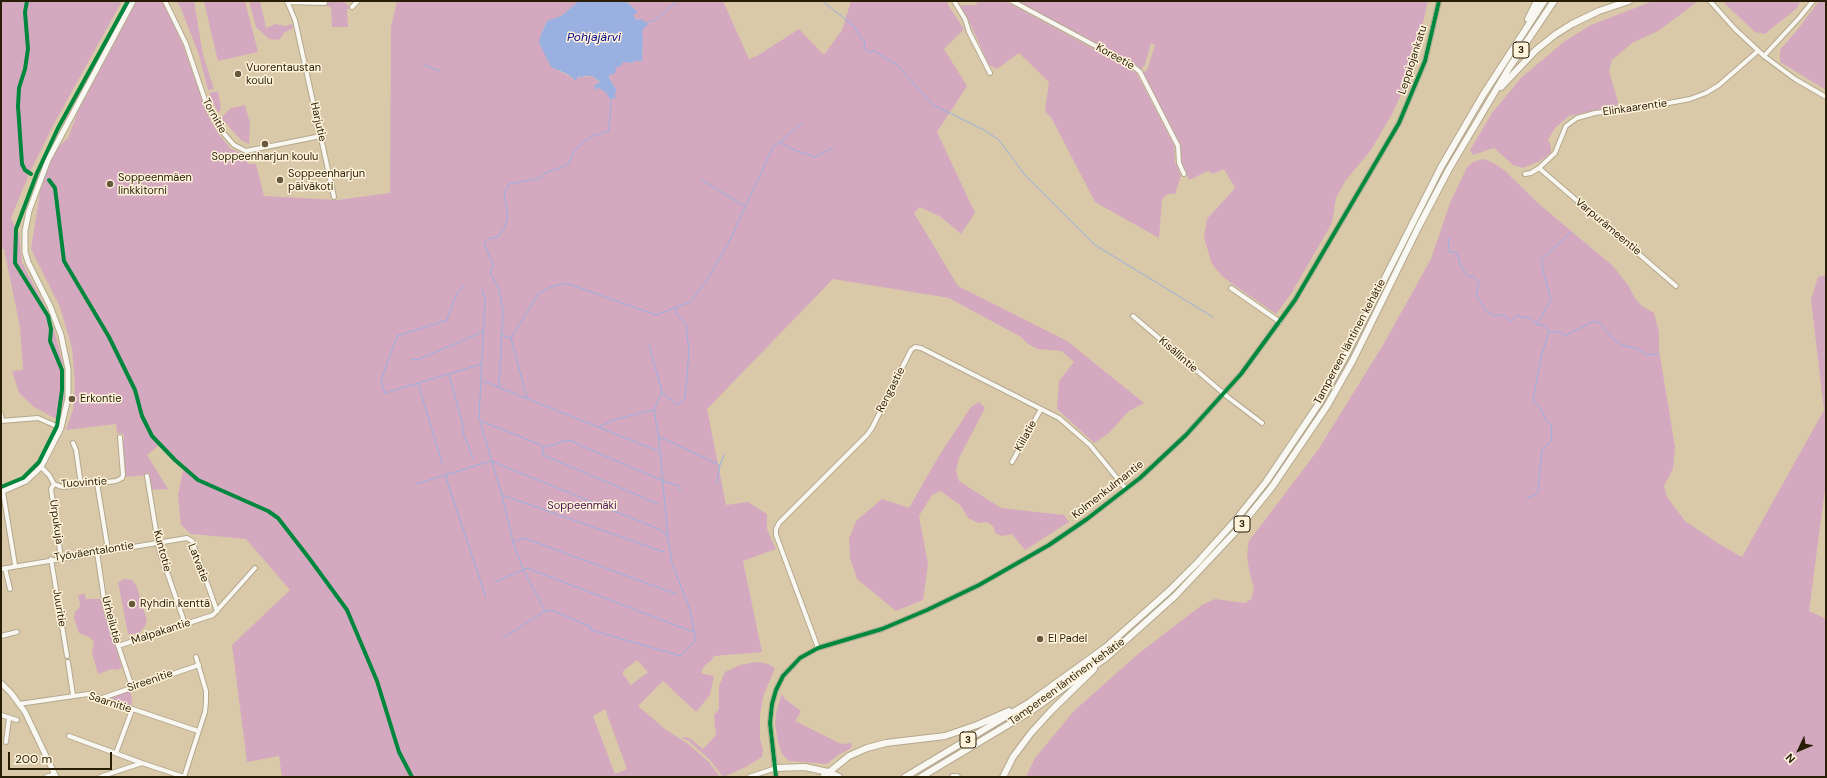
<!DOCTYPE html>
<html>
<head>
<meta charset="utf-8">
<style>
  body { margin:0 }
  #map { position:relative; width:1827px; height:778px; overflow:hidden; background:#d9c9a8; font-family:"DM Sans",sans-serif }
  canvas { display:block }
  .frame { position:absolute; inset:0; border:2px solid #281d05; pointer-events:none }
  .north { position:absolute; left:1779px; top:730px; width:40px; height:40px; -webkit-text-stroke:3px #fff3dc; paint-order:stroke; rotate:226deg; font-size:11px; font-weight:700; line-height:16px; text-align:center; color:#281d05 }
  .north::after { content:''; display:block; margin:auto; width:14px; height:18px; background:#281d05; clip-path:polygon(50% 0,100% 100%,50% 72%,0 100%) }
  .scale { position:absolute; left:8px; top:752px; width:104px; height:18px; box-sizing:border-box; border:2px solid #281d05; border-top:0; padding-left:5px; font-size:12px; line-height:14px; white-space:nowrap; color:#281d05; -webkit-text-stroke:3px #fff3dc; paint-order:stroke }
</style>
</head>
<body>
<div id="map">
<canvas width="1827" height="778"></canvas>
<div class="frame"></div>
<div class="north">N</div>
<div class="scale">200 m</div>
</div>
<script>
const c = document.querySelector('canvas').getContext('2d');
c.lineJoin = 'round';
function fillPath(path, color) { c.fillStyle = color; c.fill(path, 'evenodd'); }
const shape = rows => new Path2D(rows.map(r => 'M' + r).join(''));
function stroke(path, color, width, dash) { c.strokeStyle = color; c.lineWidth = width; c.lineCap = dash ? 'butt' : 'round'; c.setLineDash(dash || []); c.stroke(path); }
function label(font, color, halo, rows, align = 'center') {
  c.font = font + ' "DM Sans",sans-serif'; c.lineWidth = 3; c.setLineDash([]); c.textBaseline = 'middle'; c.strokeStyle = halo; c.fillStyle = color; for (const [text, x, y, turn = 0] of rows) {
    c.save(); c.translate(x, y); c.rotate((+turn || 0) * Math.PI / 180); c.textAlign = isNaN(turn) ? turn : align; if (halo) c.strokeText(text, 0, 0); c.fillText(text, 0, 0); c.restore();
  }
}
fillPath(shape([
  [1,1,122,1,55,122,30,172,11,218,19,234,22,262,48,312,57,340,63,364,64,395,61,417,56,419,34,407,19,393,12,371,23,370,20,327,4,249,1,249],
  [137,1,162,1,179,35,209,118,218,133,231,149,243,154,249,164,256,164,264,196,337,200,390,193,391,27,397,1,579,1,561,16,547,21,540,37,548,60,551,67,573,78,592,76,600,83,596,85,594,89,596,86,607,93,614,94,616,89,609,78,615,68,623,62,634,61,642,56,643,53,641,36,645,22,635,18,633,15,638,12,628,3,624,1,723,1,749,59,757,56,799,29,824,55,842,30,851,1,948,1,948,5,964,29,944,49,967,86,937,132,975,213,961,234,941,217,920,207,914,213,958,286,1067,341,1144,403,1129,411,1109,433,1094,443,1057,409,1059,381,1074,362,1062,351,1038,349,1028,344,1021,337,949,298,833,279,707,409,726,505,748,502,767,514,767,529,776,549,743,561,762,652,714,656,711,661,705,665,701,672,703,674,714,676,710,695,696,712,663,681,638,706,665,729,688,744,709,762,720,777,282,777,279,756,247,762,232,645,290,590,246,539,191,534,181,525,178,496,184,465,161,444,147,455,168,489,152,490,149,475,124,477,121,443,124,440,124,435,121,433,117,433,116,424,66,430,73,410,75,382,72,348,60,307,31,249,40,192,54,151,68,138,80,106],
  [637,660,648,672,631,685,623,674,623,671],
  [605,709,627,769,615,774,593,716],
  [176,1,194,1,203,55,214,89,208,90,199,55,180,6],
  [245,1,258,52,218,61,204,2],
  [249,1,260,1,266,28,276,24,285,26,292,24,293,28,284,33,280,39,275,40,269,39,256,27],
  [327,1,343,1,350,7,347,10,348,27,332,27,331,7,327,6],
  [976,1,1005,1,1127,67,1137,74,1174,145,1175,162,1181,176,1175,194,1168,194,1162,199,1159,238,1095,202,1052,119,1045,111,1049,82,1019,53,997,69,989,65,968,19,958,5,977,5],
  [1016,1,1428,1,1415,57,1406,84,1392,114,1371,150,1346,180,1336,198,1332,223,1291,294,1276,314,1231,283,1221,275,1212,264,1204,238,1207,219,1235,188,1224,169,1213,174,1208,171,1189,180,1180,161,1180,144,1142,73,1147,70,1155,45,1151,43,1145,65,1140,70,1129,60,1063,27],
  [1653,1,1697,2,1658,31,1632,43,1612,60,1609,71,1618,102,1617,106,1569,116,1555,128,1548,140,1551,147,1551,153,1540,161,1523,168,1513,165,1494,148,1473,155,1470,150,1492,113,1521,78,1565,41,1591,25],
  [1722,1,1800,1,1797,8,1765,34,1755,32],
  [1819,1,1826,1,1826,90,1780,62,1780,50,1798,29],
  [218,91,221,109,218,113,209,93],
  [245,105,250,123,249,144,242,141,221,118,231,108],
  [1483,159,1492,162,1504,170,1539,204,1613,266,1628,285,1635,298,1642,306,1654,313,1659,332,1659,350,1675,447,1673,469,1664,486,1667,497,1685,521,1719,544,1742,557,1824,410,1811,300,1818,277,1826,275,1826,482,1809,611,1826,619,1826,777,1026,777,1035,758,1074,711,1138,654,1202,605,1215,599,1245,603,1251,599,1254,589,1249,570,1247,554,1249,541,1318,450,1383,345,1431,259,1450,203,1467,167,1473,162],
  [979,402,985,408,959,458,956,470,959,481,1001,508,1064,515,1069,522,1025,550,1012,534,1002,536,995,533,993,526,987,522,979,523,968,518,961,506,941,491,932,495,919,516,928,564,923,600,896,611,857,579,850,558,849,539,856,521,882,499,909,508,939,456,971,407],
  [124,579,132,580,137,587,147,621,145,626,140,632,134,634,128,634,118,582],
  [84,593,86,599,101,599,122,668,115,670,112,669,98,674,92,653,94,641,89,637,79,633,74,618,75,612,79,608,80,603,78,596],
  [757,662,768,664,775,668,763,697,760,716,760,739,763,750,762,757,746,767,723,777,710,760,689,741,682,738,686,737,691,739,703,749,716,735,714,715,719,709,719,686,725,672,740,665],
  [130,690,132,699,131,707,105,699],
  [782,694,785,699,801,711,795,721,841,744,850,743,852,745,850,749,838,755,827,764,789,761,782,754,778,743,775,723,777,709]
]), '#d4a9c0');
fillPath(shape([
  [579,1,624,1,628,3,638,12,633,15,635,18,638,20,641,19,648,24,643,29,642,36,643,38,642,61,634,61,633,63,623,62,621,66,615,68,616,72,609,76,609,78,616,89,616,93,614,94,616,97,613,99,608,97,607,93,597,87,596,90,594,89,595,85,600,82,592,76,584,76,581,78,580,76,574,81,573,78,567,74,551,67,539,43,540,37,547,21,561,16]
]), '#9ab0e0');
stroke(shape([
  [822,1,853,25,865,43,864,48,869,52,874,51,897,65,933,105,984,130,999,140,1024,174,1095,245,1213,317],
  [647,22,653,21,658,18,677,1],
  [425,65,439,71],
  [780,142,802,123],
  [702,180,744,206],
  [1447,237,1449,239,1448,251,1457,253,1461,266,1468,277,1473,276,1479,283,1476,295,1487,312,1495,316,1503,315,1511,321,1513,320,1516,315,1525,318,1529,317,1537,324,1545,326,1549,332,1541,357,1533,400,1541,409,1545,419,1552,426,1551,433,1552,440,1542,450,1538,492,1535,495,1527,498],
  [464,286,456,295,447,320,397,336,381,381,385,393,482,364],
  [482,290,485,299,479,418,502,495,513,542,523,569,545,611],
  [1537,324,1551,300,1542,267,1542,259,1571,232],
  [1550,332,1560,332,1565,336,1594,321,1600,323,1612,338,1622,345,1638,349,1647,355,1658,354],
  [502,335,511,338,527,398],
  [511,338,539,293,551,287,566,283,656,315,690,302,707,280,728,244,773,147,780,142,792,149,815,157,833,148],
  [411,359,417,360,483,332],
  [449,375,463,425,462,430,473,458],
  [483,381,658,451],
  [418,383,442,463],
  [499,387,503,312,499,289,490,273,493,264,484,244,488,239,498,237,505,227,508,216,504,194,509,184,540,178,546,173,569,164,573,152,585,141,593,136,609,131,611,98],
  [662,392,677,405,685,398,689,351,686,324,677,315,676,308],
  [481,421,546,447,567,440,575,442,577,444,663,481,680,486,680,491],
  [599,427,613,420,653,410],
  [659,439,662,438,720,465],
  [543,447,543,455,658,504],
  [447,474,446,478,486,597],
  [717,483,720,465,724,455],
  [416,484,491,461,661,530,667,537],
  [502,495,664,552],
  [514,542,524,538,676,594],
  [495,582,527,568,693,632],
  [503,638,545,611,552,610,591,627,591,630,681,656,696,640,690,610,672,563,668,538,659,439,654,410,662,392,649,345]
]), '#9ab0e0', 1);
const minor = shape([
  [165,1,186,44,208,109,219,128,234,145,246,151,321,136],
  [287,1,295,20,334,197],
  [954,1,965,19,969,32,990,73],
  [1012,1,1133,66,1140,72,1178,146,1179,163,1184,174],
  [1710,1,1735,29,1764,56,1795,79,1826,97],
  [287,2,325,3],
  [352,7,358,1],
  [1764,56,1800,17,1813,1],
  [1539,168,1676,286],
  [1525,174,1531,173,1539,168,1555,153,1566,126,1577,118,1595,113,1653,106,1690,99,1706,93,1719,85,1758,51],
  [1231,288,1280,322],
  [1133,316,1229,398,1262,423],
  [1,414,2,421],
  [1,421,38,418,61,428],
  [73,443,76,450,81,485],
  [1012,462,1041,409],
  [41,467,49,475,54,484,51,489,61,558],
  [147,476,159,549,185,624],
  [97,483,108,550],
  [54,484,62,487,116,481,122,478,123,475,120,437],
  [3,492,15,565],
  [97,552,105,606,132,687],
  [51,559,67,656],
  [5,568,10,589],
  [1,569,187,538,192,541,217,611],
  [1,636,17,632],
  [118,646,213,615,255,568],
  [818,648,776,535,776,529,779,523,867,435,872,428,911,350,915,347,921,348,1059,418,1090,445,1126,489],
  [68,662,73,695],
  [102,698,199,665],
  [19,704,88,694,198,731],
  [1,715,17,720],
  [69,736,142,763,184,777],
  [6,742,9,718],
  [116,753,132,710],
  [46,777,55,774],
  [100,777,142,763],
  [184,777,205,712,206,702,206,691,196,657],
  [749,777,776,768],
  [776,777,770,723,772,704,776,690,783,676,800,658,818,648,882,629,927,610,979,585,1049,545,1087,519,1140,478,1186,435,1241,374,1295,300,1399,123,1425,61,1439,1]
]);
const major = shape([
  [1,492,26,481,41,467,61,428,68,398,68,369,61,335,50,306,28,262,25,252,25,231,29,211,48,160,133,1],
  [1,683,11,693,25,712,56,777]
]);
const highway = shape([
  [1528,19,1537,1],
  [1501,87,1536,50,1556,34,1572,24,1599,11,1629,1],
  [776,768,805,767,828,772,839,777],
  [823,777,849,756,867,748,886,743,945,736,977,725,1009,711],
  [905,777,1030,702,1106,647,1169,591,1198,562,1234,522,1266,482,1320,402,1346,355,1441,167,1483,95,1544,1],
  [921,777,1031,711,1107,657,1175,596,1239,528,1272,487,1327,406,1353,360,1418,228,1449,169,1509,68,1554,1],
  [953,777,957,777],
  [1003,777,1013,757,1031,733,1052,710,1094,669]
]);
stroke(minor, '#b4a88e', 6);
stroke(major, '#b4a88e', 7);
stroke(highway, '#b4a88e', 8);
stroke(minor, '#f9f7f2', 4);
stroke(major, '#f9f7f2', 5);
stroke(highway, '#f9f7f2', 6);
stroke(shape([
  [27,1,25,12,28,49,25,69,19,88,18,106,22,164,25,170,31,174],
  [49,180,55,188,64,261,109,337,135,390,142,416,152,436,175,460,198,480,268,511,278,518,309,558,347,610,377,681,399,752,412,777],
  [1,487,23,478,39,462,57,426,62,390,62,370,50,341,51,329,48,316,15,263,16,229,37,173,58,128,128,1],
  [776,777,770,723,772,704,776,690,783,676,800,658,818,648,882,629,927,610,979,585,1049,545,1087,519,1140,478,1186,435,1241,374,1295,300,1399,123,1425,61,1439,1]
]), '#00873e', 4);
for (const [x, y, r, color] of [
  [238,74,4,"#66593e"],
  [265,144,4,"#66593e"],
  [280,180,4,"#66593e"],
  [110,184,4,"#66593e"],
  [72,399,4,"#66593e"],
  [132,604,4,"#66593e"],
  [1040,639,4,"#66593e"]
]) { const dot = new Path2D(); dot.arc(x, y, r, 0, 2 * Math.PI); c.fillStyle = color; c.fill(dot); stroke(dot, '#fff3dc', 1.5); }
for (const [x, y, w] of [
  [1521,50,16],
  [1242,524,16],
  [968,740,16]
]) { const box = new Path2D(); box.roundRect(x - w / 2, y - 8, w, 16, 3); c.fillStyle = '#fff3dc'; c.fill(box); stroke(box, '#281d05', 1); }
label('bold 10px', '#281d05', null, [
  ["3",1521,50],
  ["3",1242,524],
  ["3",968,740]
]);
label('11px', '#281d05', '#fff3dc', [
  ["Koreetie",1115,57,29],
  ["Leppiojankatu",1413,60,-72],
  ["Elinkaarentie",1635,108,-8],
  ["Tornitie",214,116,61],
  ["Harjutie",318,122,77],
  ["Varpurämeentie",1608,227,40],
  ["Tampereen läntinen kehätie",1350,342,-62],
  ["Kisällintie",1178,355,41],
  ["Rengastie",891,390,-63],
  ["Kiilatie",1026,436,-62],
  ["Tuovintie",84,483,-4],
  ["Kolmenkulmantie",1108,490,-38],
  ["Urpukuja",56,522,82],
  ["Kuntotie",162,551,75],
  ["Työväentalontie",94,552,-9],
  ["Latvatie",198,563,69],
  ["Juuritie",59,608,81],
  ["Urheilutie",111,620,75],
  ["Malpakantie",161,632,-18],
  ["Sireenitie",150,681,-19],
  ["Tampereen läntinen kehätie",1067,682,-36],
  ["Saarnitie",110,703,18]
]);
label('11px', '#281d05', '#fff3dc', [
  ["Vuorentaustan",246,68],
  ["koulu",246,81],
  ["Soppeenharjun koulu",265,157,"center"],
  ["Soppeenharjun",288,174],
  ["päiväkoti",288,187],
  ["Soppeenmäen",118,178],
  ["linkkitorni",118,191],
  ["Erkontie",80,399],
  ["Ryhdin kenttä",140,604],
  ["El Padel",1048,639]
], 'left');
label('11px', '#48104c', '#fff3dc', [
  ["Soppeenmäki",582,506]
]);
label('italic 12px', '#030486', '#fff3dc', [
  ["Pohjajärvi",594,38]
]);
</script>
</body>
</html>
